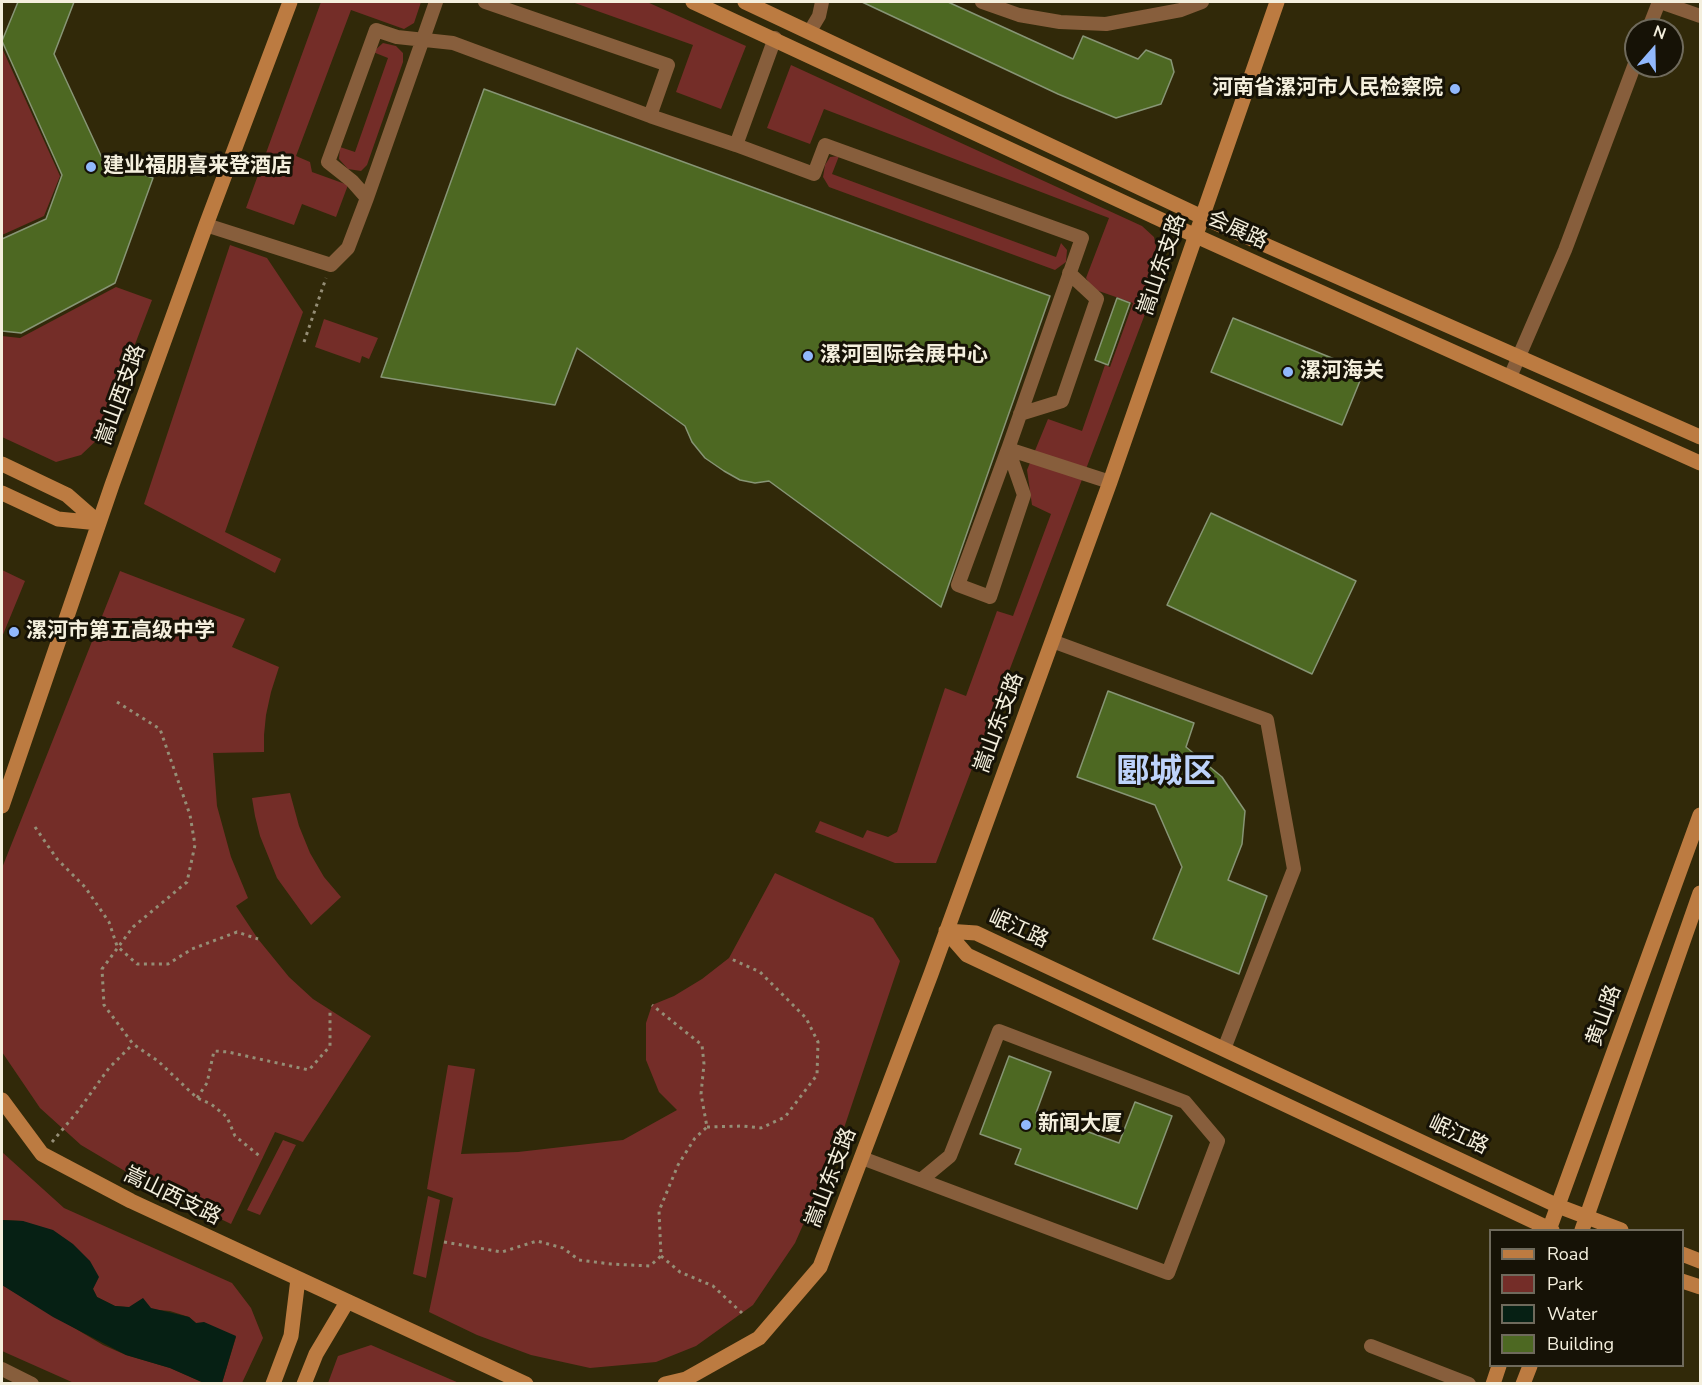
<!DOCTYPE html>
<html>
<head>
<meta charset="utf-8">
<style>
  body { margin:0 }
  #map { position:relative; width:1702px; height:1385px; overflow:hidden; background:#312909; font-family:"Nunito Sans",sans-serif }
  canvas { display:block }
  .frame { position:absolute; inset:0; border:3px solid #f4efdd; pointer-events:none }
  .legend { position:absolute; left:1489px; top:1229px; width:195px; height:138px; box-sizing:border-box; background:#161206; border:2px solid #6f6a5c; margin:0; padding:8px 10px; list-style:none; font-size:18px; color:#f4efdd }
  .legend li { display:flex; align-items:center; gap:12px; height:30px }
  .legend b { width:30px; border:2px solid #6f6a5c }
  .north { position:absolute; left:1624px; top:18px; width:60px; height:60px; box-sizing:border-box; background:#161206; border:2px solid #6f6a5c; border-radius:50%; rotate:20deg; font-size:16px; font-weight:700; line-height:24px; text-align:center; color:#f4efdd }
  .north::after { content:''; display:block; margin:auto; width:21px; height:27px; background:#91b8fd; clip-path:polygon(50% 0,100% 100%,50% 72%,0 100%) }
</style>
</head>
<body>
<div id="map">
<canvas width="1702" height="1385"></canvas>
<div class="frame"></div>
<ul class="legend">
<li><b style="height:8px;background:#bc7b41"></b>Road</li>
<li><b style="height:16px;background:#742d28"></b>Park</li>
<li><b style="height:16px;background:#062014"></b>Water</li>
<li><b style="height:16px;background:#4d6822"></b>Building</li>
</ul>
<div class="north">N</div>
</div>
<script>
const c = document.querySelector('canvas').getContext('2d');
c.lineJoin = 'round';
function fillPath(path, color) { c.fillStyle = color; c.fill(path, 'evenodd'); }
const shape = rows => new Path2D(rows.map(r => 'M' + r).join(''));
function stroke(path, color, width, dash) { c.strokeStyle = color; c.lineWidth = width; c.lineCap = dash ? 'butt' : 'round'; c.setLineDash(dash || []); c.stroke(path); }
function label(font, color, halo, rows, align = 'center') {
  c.font = font + ' "Nunito Sans","Noto Sans SC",sans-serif'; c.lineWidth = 6; c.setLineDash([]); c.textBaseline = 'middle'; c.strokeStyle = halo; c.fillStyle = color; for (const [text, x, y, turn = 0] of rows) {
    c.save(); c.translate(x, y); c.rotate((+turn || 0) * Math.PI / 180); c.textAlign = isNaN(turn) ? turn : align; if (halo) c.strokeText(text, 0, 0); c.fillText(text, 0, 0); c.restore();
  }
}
fillPath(shape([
  [321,2,421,2,414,23,404,29,351,10,296,156,310,162,312,172,348,185,336,217,302,204,294,225,246,208],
  [572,2,647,2,746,46,721,109,676,92,693,45],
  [383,43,396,46,403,53,403,62,367,165,361,171,348,169,339,159,340,147,355,152,388,58,373,52],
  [2,48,60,176,44,216,2,235],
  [791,65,1142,226,1154,237,1158,255,1161,272,936,863,895,863,815,832,820,821,863,838,867,830,888,837,897,832,945,688,966,696,997,611,1013,616,1051,514,1032,505,1027,470,1048,419,1082,431,1105,365,1110,367,1133,303,1093,289,1086,278,1109,218,824,109,810,144,767,128],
  [839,156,832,174,1056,257,1061,243,1067,250,1066,262,1055,270,829,187,823,177,825,165,830,157],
  [230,245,267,258,303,312,225,532,281,559,275,573,144,504],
  [116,287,152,300,99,438,81,455,56,462,2,437,2,336,20,338],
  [324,319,378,338,369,359,362,356,360,363,315,347],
  [2,570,25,581,2,637],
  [120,571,245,619,232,647,279,667,271,692,266,715,264,735,264,752,213,753,217,806,231,857,248,898,236,906,258,939,289,977,313,999,371,1036,303,1142,275,1132,231,1224,140,1180,81,1145,40,1108,2,1052,2,868],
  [290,793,299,826,310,853,324,877,341,897,311,925,277,878,260,836,255,816,252,798],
  [775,873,873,918,900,961,838,1146,795,1243,753,1305,696,1346,656,1362,590,1368,531,1355,477,1335,429,1312,453,1198,427,1189,448,1065,475,1069,461,1154,518,1152,623,1140,677,1110,659,1092,646,1060,646,1023,652,1005,674,996,702,979,729,958],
  [283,1140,296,1145,260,1215,247,1210],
  [2,1152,64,1208,232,1283,251,1308,263,1338,242,1383,222,1383,236,1337,196,1323,189,1317,170,1311,115,1306,97,1297,93,1289,23,1221,2,1220],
  [428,1196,440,1200,426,1278,413,1274],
  [2,1285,103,1345,126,1355,170,1368,204,1383,74,1383,2,1351],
  [371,1345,459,1383,328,1383,338,1356]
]), '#742d28');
fillPath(shape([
  [2,1220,23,1221,53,1230,73,1244,90,1261,99,1277,93,1289,97,1297,115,1306,129,1307,143,1298,151,1308,189,1317,196,1323,204,1322,236,1336,222,1383,204,1383,170,1368,126,1355,53,1317,2,1285]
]), '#062014');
const building = shape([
  [18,2,74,2,54,54,103,160,153,178,115,283,21,333,2,331,2,239,46,219,62,175,2,41,18,2],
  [862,2,948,2,1073,59,1083,36,1138,59,1146,50,1171,60,1174,72,1161,104,1116,118,1058,94,862,2],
  [484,89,1050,296,941,607,769,481,755,483,740,480,724,471,705,458,692,442,685,426,577,348,555,405,381,377,484,89],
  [1117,298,1130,303,1108,365,1095,360,1117,298],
  [1233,318,1364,371,1342,425,1211,372,1233,318],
  [1211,513,1356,581,1312,674,1167,605,1211,513],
  [1108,691,1194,723,1186,747,1222,777,1245,811,1242,844,1228,880,1267,896,1239,974,1153,939,1182,867,1155,805,1077,777,1108,691],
  [1009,1056,1051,1072,1036,1113,1119,1143,1135,1102,1172,1116,1137,1209,1015,1164,1021,1149,980,1134,1009,1056]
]);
fillPath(building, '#4d6822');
stroke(building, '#879575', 1.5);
stroke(shape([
  [304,342,326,278],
  [117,702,160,729,190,815,195,845,187,882,133,927,102,969,104,1005,133,1044,158,1061,197,1098,211,1104,227,1117,235,1136,262,1158],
  [35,827,57,859,85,887,109,922,117,946,137,964,168,964,192,949,237,932,258,939],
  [197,1098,207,1083,214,1051,228,1052,309,1070,330,1046,330,1011],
  [707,1127,743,1126,761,1128,785,1117,817,1075,818,1042,806,1018,760,972,729,958],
  [52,1142,78,1111,109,1068,133,1044],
  [444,1242,502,1252,537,1241,563,1248,579,1260,611,1264,650,1266,661,1256,659,1211,678,1165,695,1138,707,1127,701,1094,704,1064,702,1045,652,1005],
  [661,1256,680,1272,713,1286,742,1313]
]), '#958e76', 3, [3, 4.5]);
stroke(shape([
  [485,2,668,65,650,116,736,145,775,38],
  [982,2,1019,15,1060,22,1106,24,1181,10,1202,2],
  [1660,2,1700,16],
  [1648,30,1659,2],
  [810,31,819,16,822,2],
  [736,145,814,174,825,145,1082,238,1008,449,1110,482],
  [367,198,352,181,328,162,376,30,397,37,453,43,650,116],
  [206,225,331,265,348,248,367,198,436,2],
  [1510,377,1565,250,1636,61],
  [1020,414,1062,401,1097,299,1069,273],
  [1008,449,1024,495,990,597,958,585,1008,449],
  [1052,641,1267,720,1294,869,1224,1049],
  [862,1158,1168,1273,1218,1141,1185,1102,999,1031,950,1156,921,1180],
  [1371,1346,1469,1384],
  [2,1369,32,1384]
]), '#875e3c', 14);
stroke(shape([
  [693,2,1196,236,1700,463],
  [745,2,1202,217,1700,437],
  [2,464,67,495,99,523],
  [2,493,58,519,99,523],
  [2,806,112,485,206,225,290,2],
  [946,931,976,933,1558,1206,1621,1230],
  [946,931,967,955,1552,1230],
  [2,1100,42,1154,131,1201,526,1384],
  [1549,1230,1700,815],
  [1582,1230,1700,893],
  [1682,1254,1700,1261],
  [1682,1281,1700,1287],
  [273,1384,291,1336,298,1279],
  [304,1384,316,1354,347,1302],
  [665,1384,686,1379,759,1338,820,1267,931,974,1110,482,1277,2],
  [1493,1384,1499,1366],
  [1523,1384,1530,1366]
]), '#bc7b41', 15);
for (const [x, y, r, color] of [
  [1455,89,6,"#91b8fd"],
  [91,167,6,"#91b8fd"],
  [808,356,6,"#91b8fd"],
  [1288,372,6,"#91b8fd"],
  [14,632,6,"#91b8fd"],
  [1026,1125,6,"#91b8fd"]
]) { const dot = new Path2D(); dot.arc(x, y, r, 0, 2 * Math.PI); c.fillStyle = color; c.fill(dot); stroke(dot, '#161206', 2); }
label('bold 21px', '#f4efdd', '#161206', [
  ["河南省漯河市人民检察院",1443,89,"right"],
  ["建业福朋喜来登酒店",103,167],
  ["漯河国际会展中心",820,356],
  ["漯河海关",1300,372],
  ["漯河市第五高级中学",26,632],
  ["新闻大厦",1038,1125]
], 'left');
label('21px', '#f4efdd', '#161206', [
  ["会展路",1237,231,24],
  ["嵩山东支路",1163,265,-71],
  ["嵩山西支路",122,395,-70],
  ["嵩山东支路",1000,723,-70],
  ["岷江路",1018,930,24],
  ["黄山路",1605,1016,-70],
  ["岷江路",1458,1136,25],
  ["嵩山东支路",832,1178,-69],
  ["嵩山西支路",172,1197,26]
]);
label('bold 33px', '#bdd3fa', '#161206', [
  ["郾城区",1166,774]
]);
</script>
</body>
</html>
